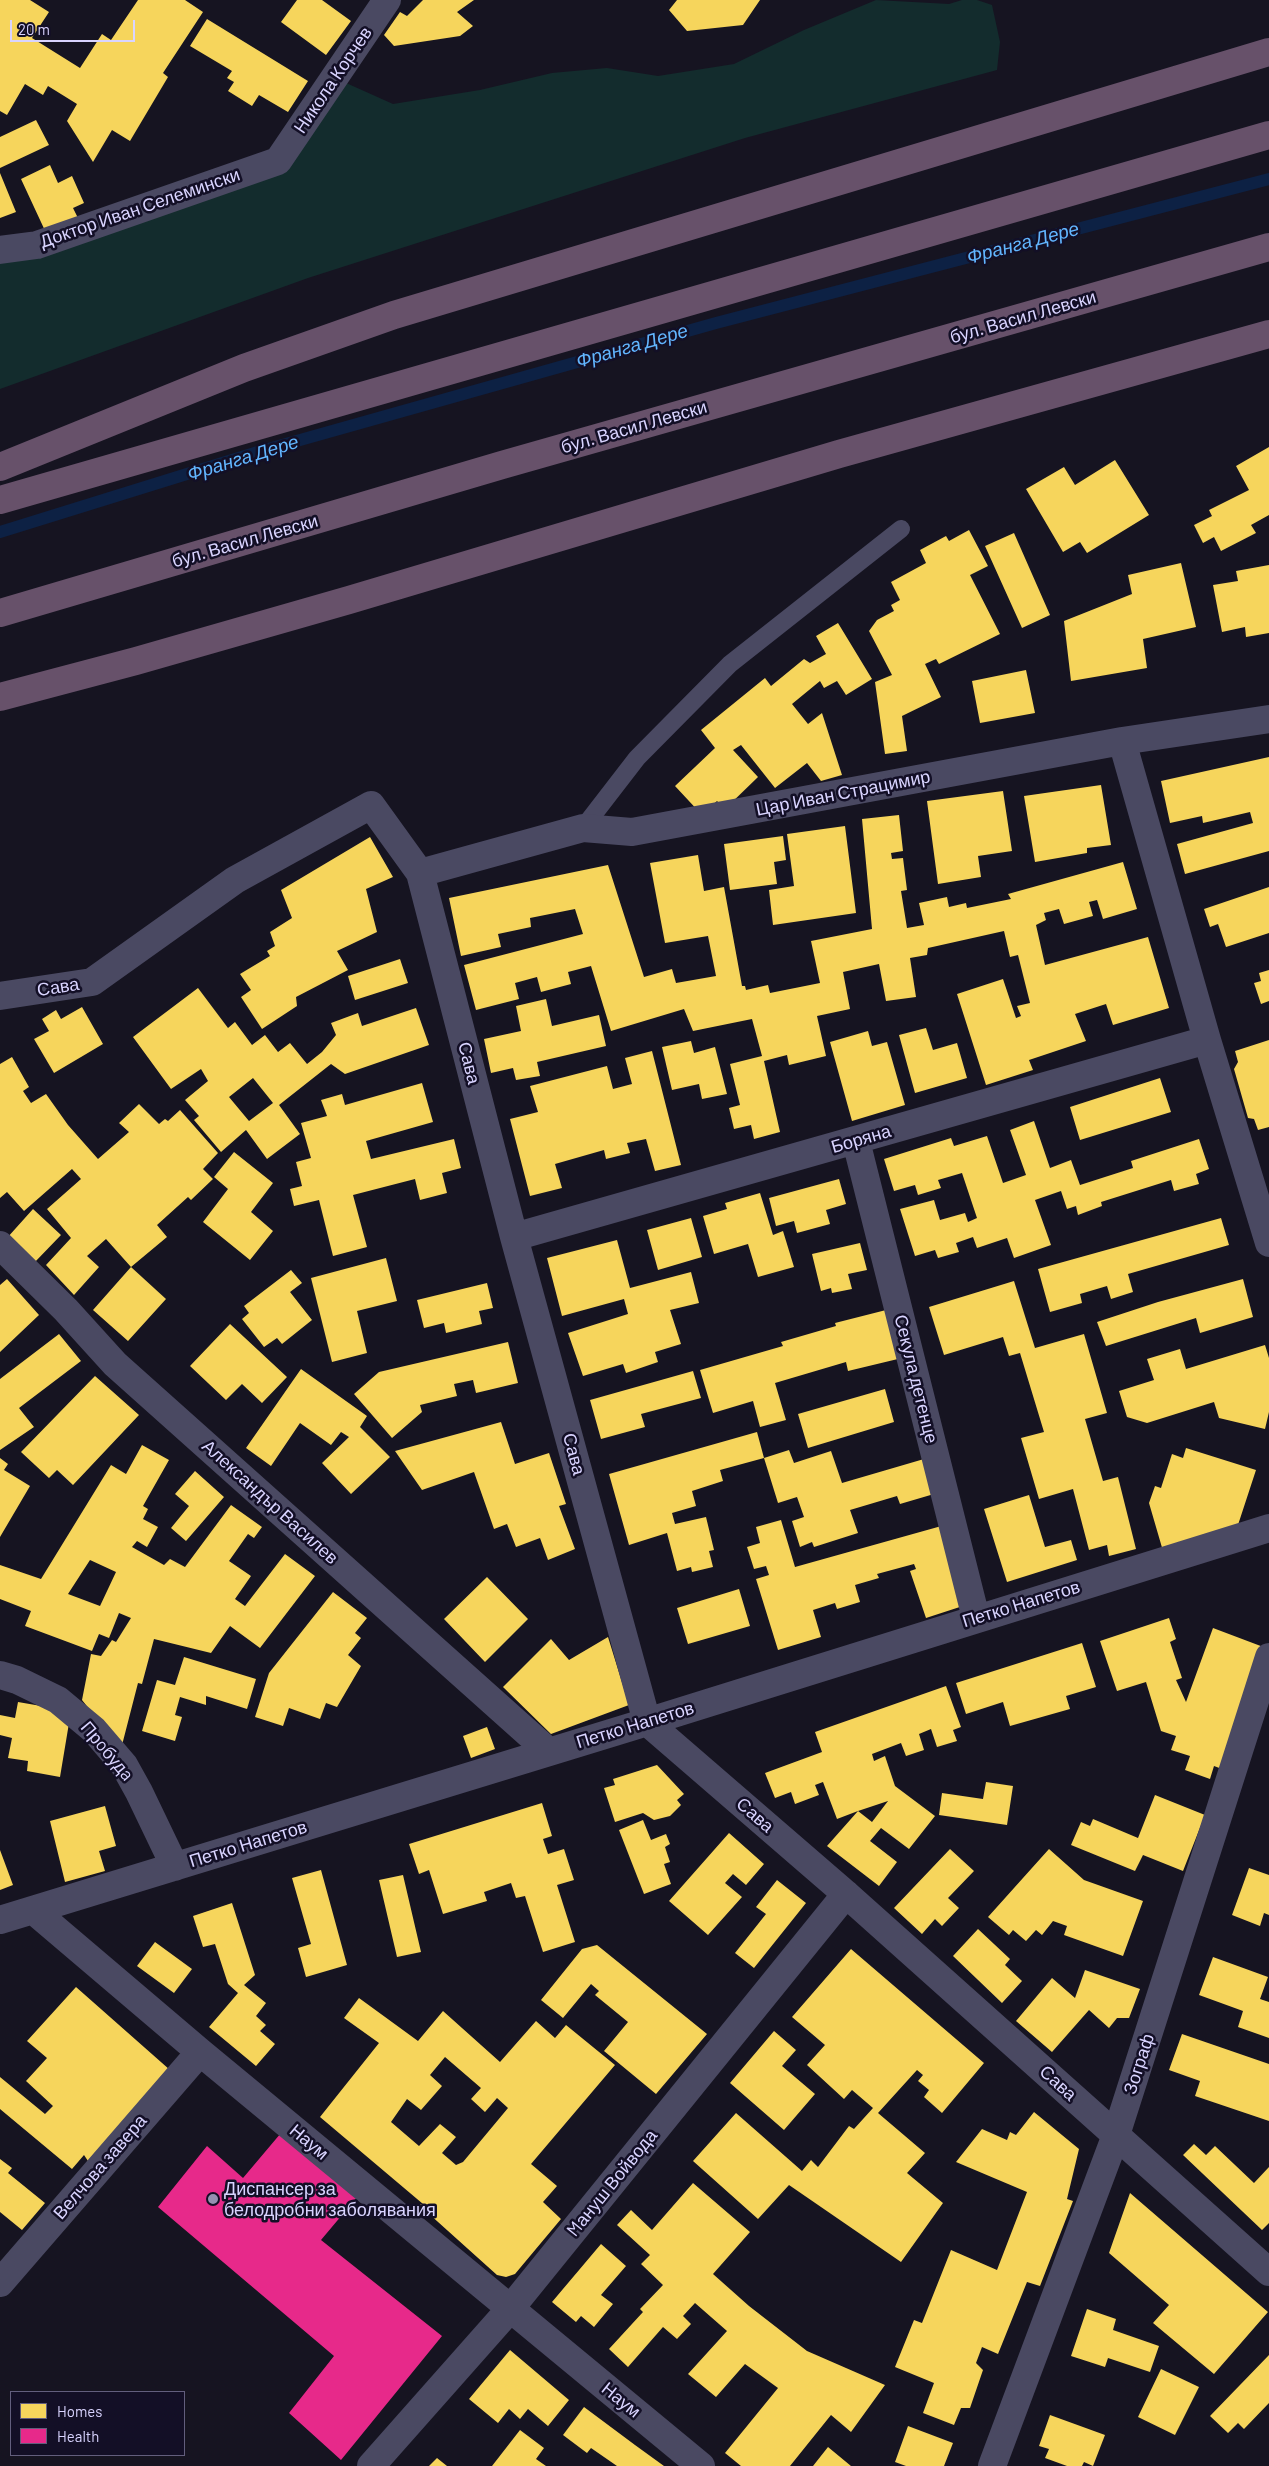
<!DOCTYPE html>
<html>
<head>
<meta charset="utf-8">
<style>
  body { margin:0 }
  #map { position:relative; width:1269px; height:2466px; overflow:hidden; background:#161421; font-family:Barlow,sans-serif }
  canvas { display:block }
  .legend { position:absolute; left:10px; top:2391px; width:175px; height:65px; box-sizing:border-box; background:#130f26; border:1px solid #625e7d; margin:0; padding:6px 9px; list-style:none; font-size:15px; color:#d9d4ff }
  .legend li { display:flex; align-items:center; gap:10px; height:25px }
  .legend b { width:25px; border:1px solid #625e7d }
  .scale { position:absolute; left:10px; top:20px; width:125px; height:22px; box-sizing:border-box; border:2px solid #d9d4ff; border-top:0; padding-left:6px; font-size:15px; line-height:18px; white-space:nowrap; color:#d9d4ff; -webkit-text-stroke:4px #130f26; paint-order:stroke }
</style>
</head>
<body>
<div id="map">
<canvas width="1269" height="2466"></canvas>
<ul class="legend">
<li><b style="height:14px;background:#f6d55c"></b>Homes</li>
<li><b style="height:14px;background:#e7298a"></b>Health</li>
</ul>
<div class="scale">20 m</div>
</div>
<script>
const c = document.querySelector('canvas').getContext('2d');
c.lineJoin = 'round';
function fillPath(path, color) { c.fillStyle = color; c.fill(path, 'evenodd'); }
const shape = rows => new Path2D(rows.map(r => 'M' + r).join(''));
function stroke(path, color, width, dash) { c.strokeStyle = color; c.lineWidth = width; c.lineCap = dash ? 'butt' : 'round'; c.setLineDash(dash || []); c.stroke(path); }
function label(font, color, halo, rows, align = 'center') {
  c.font = font + ' Barlow,sans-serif'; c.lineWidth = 5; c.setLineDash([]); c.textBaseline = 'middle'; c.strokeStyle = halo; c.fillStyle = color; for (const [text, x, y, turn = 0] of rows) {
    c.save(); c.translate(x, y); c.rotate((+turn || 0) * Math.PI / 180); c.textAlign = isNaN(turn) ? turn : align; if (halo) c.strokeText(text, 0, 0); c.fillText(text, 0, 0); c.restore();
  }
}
fillPath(shape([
  [876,0,949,4,962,0,977,0,992,5,1000,42,997,70,745,138,308,278,0,389,0,250,278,161,335,78,393,104,480,90,552,73,607,68,658,76,734,64,804,30]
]), '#132c2d');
fillPath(shape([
  [0,0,30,0,49,12,32,38,80,68,102,34,111,40,138,0,185,0,203,12,163,73,168,77,130,141,112,130,93,162,67,121,77,104,48,86,43,95,25,84,7,115,0,111],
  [297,0,322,0,351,21,326,55,281,22],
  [423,0,474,0,457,12,473,26,460,36,394,46,384,35,400,12,407,16],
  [677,0,760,0,743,25,687,31,669,10],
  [207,19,308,81,288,112,259,95,252,106,228,91,234,82,227,78,232,71,190,46],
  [36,120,49,145,0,168,0,137],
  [50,165,58,183,72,176,84,203,73,208,79,220,47,235,21,179],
  [0,173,16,212,0,218],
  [1269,447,1269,515,1251,525,1256,533,1221,551,1214,537,1203,543,1194,525,1212,516,1209,510,1249,490,1236,466],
  [1115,460,1149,515,1087,553,1080,542,1063,552,1026,489,1064,467,1075,485],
  [969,530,988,566,970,575,1000,634,939,664,936,659,925,664,941,697,902,716,907,751,885,754,875,682,892,675,869,631,877,620,894,611,891,605,900,600,891,582,926,563,920,550,946,536,949,541],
  [1014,533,1050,615,1022,628,985,546],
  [1181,563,1196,627,1143,639,1147,668,1071,681,1064,621,1132,594,1128,575],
  [1269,565,1269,633,1246,637,1245,627,1222,632,1213,585,1238,581,1236,571],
  [838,623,872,679,846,695,837,681,824,688,820,681,792,704,808,724,822,713,842,775,821,781,807,763,775,788,741,745,733,750,758,777,725,809,717,801,702,815,675,786,715,748,701,730,765,678,771,686,804,659,810,663,826,654,816,636],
  [1026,670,1035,713,980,723,972,681],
  [1269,757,1269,851,1185,874,1177,844,1253,823,1250,812,1203,823,1202,816,1170,823,1161,781],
  [1101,785,1111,845,1087,848,1087,853,1035,862,1024,796],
  [1003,791,1012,851,978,856,981,877,938,884,927,801],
  [899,815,903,851,891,853,892,859,903,858,907,890,901,891,907,928,924,925,919,903,947,897,949,907,966,903,967,908,1011,899,1008,894,1123,862,1137,909,1103,919,1097,900,1089,902,1093,916,1064,924,1059,909,1044,913,1046,920,1036,925,1045,965,1148,937,1169,1008,1113,1025,1106,1004,1075,1014,1086,1041,1029,1060,1033,1070,986,1085,957,994,1003,979,1016,1018,1021,1016,1017,1006,1030,1003,1018,955,1010,957,1004,931,928,948,927,955,910,958,916,997,886,1001,879,964,843,972,850,1009,817,1016,826,1056,789,1065,787,1055,764,1061,780,1132,754,1139,751,1125,734,1129,729,1108,740,1105,730,1064,762,1056,752,1019,693,1031,684,1009,611,1031,591,966,568,972,571,984,541,992,537,977,515,983,519,999,476,1010,464,965,583,934,575,909,530,918,531,927,498,934,501,947,461,956,449,898,608,865,644,977,672,969,676,983,716,976,708,936,665,943,650,863,698,855,704,891,724,887,742,986,745,986,746,990,768,985,770,993,820,983,811,941,872,929,862,819],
  [845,826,856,913,773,925,769,890,794,886,787,834],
  [783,836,786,860,774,862,777,884,730,890,724,844],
  [370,837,393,877,366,889,377,932,337,951,348,970,296,997,297,1006,262,1029,241,997,251,990,240,974,270,956,267,951,275,946,270,932,292,918,281,890],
  [1269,887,1269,933,1226,947,1218,924,1210,927,1204,909],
  [400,959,408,983,355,1000,348,976],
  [1269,970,1269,1001,1261,1004,1254,983,1261,981,1259,973],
  [198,988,228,1028,235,1022,252,1045,265,1035,278,1052,290,1043,307,1064,322,1052,336,1035,331,1023,358,1013,362,1026,416,1008,429,1045,345,1074,331,1064,279,1105,300,1134,267,1159,246,1130,221,1152,194,1120,199,1116,185,1100,208,1081,201,1069,171,1089,133,1037],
  [253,1078,273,1103,249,1121,229,1097],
  [546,999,552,1026,599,1015,606,1046,537,1062,540,1076,516,1080,513,1068,491,1073,484,1039,521,1031,516,1006],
  [82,1007,103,1044,54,1073,34,1039,49,1031,42,1019,56,1010,61,1019],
  [926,1028,933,1050,957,1043,967,1078,915,1093,899,1035],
  [868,1031,872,1046,887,1042,905,1105,852,1121,830,1042],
  [1269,1040,1269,1127,1258,1130,1254,1119,1248,1118,1234,1069,1238,1062,1235,1051],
  [691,1041,694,1053,715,1047,727,1094,702,1099,699,1084,672,1090,662,1047],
  [652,1051,681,1165,655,1171,646,1139,627,1143,630,1153,606,1159,604,1150,555,1164,562,1188,530,1196,510,1119,538,1112,530,1086,607,1066,613,1089,632,1084,625,1058],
  [12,1057,29,1087,23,1091,31,1103,46,1094,68,1125,98,1159,129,1132,119,1123,139,1104,159,1124,165,1119,168,1121,180,1110,218,1153,203,1169,213,1179,191,1200,188,1197,157,1225,167,1237,131,1267,106,1239,87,1256,99,1267,74,1295,46,1265,71,1238,47,1209,81,1179,72,1169,24,1211,7,1192,0,1198,0,1064],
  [1160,1078,1171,1112,1080,1140,1070,1107],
  [422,1083,433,1122,366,1141,371,1159,454,1139,461,1168,442,1173,447,1193,420,1200,415,1179,353,1195,367,1247,333,1256,319,1200,294,1206,290,1189,302,1186,296,1162,311,1158,301,1123,327,1116,321,1100,342,1094,345,1105],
  [1034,1121,1050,1168,1071,1160,1080,1185,1133,1168,1131,1161,1199,1139,1209,1169,1196,1174,1199,1184,1174,1191,1171,1180,1101,1202,1102,1206,1078,1215,1076,1206,1067,1209,1061,1191,1035,1200,1051,1245,1014,1258,1007,1238,977,1248,973,1237,956,1243,959,1252,938,1258,935,1250,915,1256,900,1209,934,1200,940,1220,965,1213,968,1222,977,1218,962,1173,938,1180,941,1188,918,1195,915,1185,894,1191,884,1159,951,1138,954,1146,987,1136,1003,1183,1026,1175,1010,1130],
  [234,1152,273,1183,251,1212,273,1231,250,1260,203,1222,228,1189,214,1177],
  [839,1179,846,1204,826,1210,830,1224,797,1233,794,1221,776,1226,769,1198],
  [760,1193,773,1235,783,1231,794,1267,758,1277,748,1244,714,1254,703,1216,727,1209,725,1203],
  [33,1209,61,1235,34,1263,7,1238],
  [691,1218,702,1257,658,1270,647,1230],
  [1221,1218,1229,1245,1128,1274,1133,1292,1111,1299,1107,1286,1080,1294,1082,1303,1050,1312,1038,1269],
  [617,1240,630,1288,691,1272,699,1303,670,1310,681,1344,655,1352,658,1362,626,1373,623,1364,583,1376,568,1333,628,1314,624,1299,562,1316,547,1258],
  [860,1243,867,1270,848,1274,852,1289,832,1293,831,1288,821,1291,812,1254],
  [386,1258,397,1301,357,1311,367,1353,332,1362,311,1278],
  [131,1267,166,1299,128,1341,93,1310],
  [291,1270,302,1283,290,1292,312,1320,282,1344,277,1338,264,1347,242,1319,249,1313,244,1306],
  [7,1279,39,1315,0,1352,0,1285],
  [1243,1279,1253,1317,1200,1333,1196,1318,1106,1346,1097,1322,1158,1302],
  [1014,1281,1035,1348,1084,1334,1107,1413,1085,1419,1103,1481,1118,1477,1136,1549,1109,1556,1107,1545,1089,1550,1073,1489,1039,1499,1021,1438,1044,1432,1020,1353,1009,1356,1003,1337,944,1355,929,1307],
  [487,1283,493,1308,479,1311,482,1324,446,1333,444,1323,424,1328,417,1300],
  [890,1309,902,1358,848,1371,846,1362,775,1383,786,1420,760,1427,753,1401,713,1413,700,1370,783,1346,781,1342,836,1326,835,1323],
  [230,1324,287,1377,262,1403,242,1384,226,1400,190,1366],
  [59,1334,81,1361,19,1408,34,1427,0,1450,0,1379],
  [508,1342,518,1383,476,1393,473,1380,454,1384,457,1396,420,1405,422,1412,392,1438,354,1394,379,1372],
  [1265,1345,1269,1358,1269,1412,1265,1429,1219,1418,1214,1402,1147,1423,1127,1417,1119,1391,1154,1380,1147,1359,1180,1349,1186,1369],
  [301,1369,367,1416,360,1427,390,1457,351,1494,322,1463,349,1437,341,1432,331,1445,300,1423,271,1466,246,1448],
  [693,1371,701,1398,641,1414,645,1427,601,1439,590,1400],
  [95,1376,139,1415,73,1485,57,1470,49,1478,21,1452],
  [885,1389,894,1422,808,1448,798,1414],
  [501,1422,515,1464,549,1453,566,1504,559,1506,575,1549,548,1560,540,1538,516,1547,507,1524,494,1529,474,1472,422,1490,395,1451],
  [757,1432,764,1458,720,1470,723,1481,692,1491,696,1506,672,1513,675,1524,706,1517,714,1550,709,1551,713,1567,692,1572,691,1567,677,1571,667,1533,629,1545,609,1474],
  [142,1445,169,1460,143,1506,148,1509,143,1519,158,1527,147,1547,137,1541,132,1547,164,1565,170,1559,185,1567,231,1505,262,1527,254,1538,248,1534,229,1561,251,1576,235,1599,245,1606,285,1554,315,1576,260,1648,230,1626,211,1653,154,1639,142,1684,138,1683,121,1749,82,1700,91,1654,101,1656,112,1640,116,1642,131,1618,119,1613,109,1638,99,1634,92,1651,25,1626,31,1611,0,1599,0,1565,41,1579,111,1465,126,1474],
  [90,1560,116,1572,100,1606,68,1594],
  [1186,1448,1256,1470,1236,1531,1163,1551,1149,1503,1155,1486,1161,1488,1172,1454,1183,1458],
  [789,1450,794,1463,831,1451,842,1483,924,1459,934,1494,900,1504,897,1496,850,1510,858,1533,814,1547,812,1542,800,1547,792,1521,804,1517,797,1497,778,1503,764,1458],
  [0,1458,8,1464,4,1470,30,1486,0,1537],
  [195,1471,224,1497,186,1541,171,1528,189,1506,175,1494],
  [1029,1495,1045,1547,1071,1540,1077,1560,1007,1582,984,1509],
  [781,1520,795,1567,945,1525,969,1604,926,1618,910,1571,916,1569,914,1564,877,1574,879,1578,855,1585,860,1602,837,1609,835,1603,813,1610,821,1637,778,1650,756,1579,769,1575,766,1566,754,1569,747,1547,760,1543,756,1527],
  [487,1577,528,1619,485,1662,444,1619],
  [739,1589,750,1626,688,1644,677,1608],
  [333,1592,367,1618,355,1633,361,1638,348,1655,361,1666,337,1707,326,1703,320,1719,289,1708,283,1726,255,1717,269,1673],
  [1169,1618,1176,1639,1170,1642,1182,1678,1176,1680,1186,1702,1213,1628,1266,1648,1222,1769,1214,1766,1210,1779,1185,1770,1190,1756,1171,1750,1176,1736,1161,1731,1146,1682,1117,1691,1100,1641],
  [608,1637,629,1705,551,1734,503,1687,551,1639,569,1660],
  [1082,1643,1096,1687,1066,1696,1070,1709,1010,1726,1003,1702,966,1714,956,1683],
  [184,1657,256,1679,247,1709,206,1696,206,1705,180,1697,175,1715,182,1717,175,1741,142,1731,157,1680,175,1685],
  [946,1686,961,1727,953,1730,957,1741,937,1747,931,1729,919,1734,924,1750,906,1756,901,1743,872,1754,874,1761,885,1756,895,1786,935,1816,909,1849,881,1828,870,1841,897,1862,879,1886,827,1846,858,1811,872,1822,888,1801,858,1811,837,1819,823,1782,815,1785,819,1795,795,1804,791,1792,775,1798,765,1773,822,1752,815,1732],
  [18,1702,47,1707,69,1723,60,1777,27,1771,28,1761,8,1758,12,1738,0,1735,0,1715,15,1718],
  [487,1727,495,1749,471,1758,463,1736],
  [657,1765,684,1794,677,1800,681,1805,670,1816,654,1820,643,1813,615,1822,604,1788,615,1785,613,1779],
  [986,1782,1013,1786,1007,1825,939,1815,942,1793,983,1799],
  [1155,1795,1205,1815,1183,1871,1143,1855,1135,1871,1071,1845,1081,1822,1090,1826,1093,1819,1138,1838],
  [542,1803,552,1836,543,1839,548,1854,564,1849,574,1880,557,1885,575,1942,543,1952,525,1896,516,1898,511,1883,484,1892,487,1901,443,1914,429,1870,419,1874,409,1844],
  [105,1806,116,1846,99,1851,105,1871,65,1882,50,1821],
  [643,1820,651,1840,666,1834,670,1844,665,1847,670,1862,664,1864,671,1884,644,1894,619,1830],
  [729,1833,764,1864,746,1885,733,1874,725,1883,742,1897,708,1935,669,1901],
  [950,1849,974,1871,948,1898,959,1908,942,1926,935,1919,922,1934,894,1908],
  [1049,1849,1084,1880,1143,1901,1123,1956,1064,1935,1067,1926,1053,1921,1042,1935,1036,1930,1026,1941,1013,1930,1009,1935,988,1917],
  [0,1850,13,1885,0,1890],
  [1249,1868,1269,1875,1269,1915,1264,1913,1260,1926,1232,1915],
  [321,1870,347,1965,306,1977,298,1948,311,1944,292,1878],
  [403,1875,421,1952,397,1957,379,1880],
  [777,1880,806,1903,754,1968,735,1953,766,1914,756,1907],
  [232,1903,255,1975,244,1985,266,2003,256,2016,266,2025,260,2031,275,2044,256,2066,209,2027,238,1993,228,1984,215,1944,203,1947,193,1916],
  [978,1929,1010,1959,1005,1965,1022,1981,1002,2003,953,1956],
  [155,1942,192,1969,174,1993,137,1966],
  [597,1945,707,2034,656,2094,604,2051,628,2022,595,1995,599,1991,591,1984,563,2018,541,2000,582,1949],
  [851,1949,984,2063,942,2113,924,2097,929,2090,918,2081,923,2075,917,2070,878,2113,925,2153,907,2173,943,2203,901,2262,789,2185,758,2219,693,2161,736,2113,802,2171,811,2160,818,2167,849,2126,854,2129,873,2108,852,2090,844,2099,807,2065,825,2045,792,2017],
  [1213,1957,1268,1977,1260,1999,1269,2002,1269,2038,1238,2027,1243,2011,1199,1995],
  [1085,1970,1140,1989,1129,2018,1117,2018,1109,2028,1089,2010,1052,2052,1016,2021,1052,1978,1075,1998],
  [76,1987,170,2070,88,2161,84,2155,72,2169,0,2109,0,2077,45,2114,53,2106,26,2081,47,2058,27,2041],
  [359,1998,418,2041,443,2011,500,2062,536,2021,555,2038,566,2025,615,2065,531,2164,557,2186,543,2202,561,2219,515,2274,506,2277,497,2275,418,2204,423,2204,320,2117,379,2043,344,2018],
  [445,2057,481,2088,471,2099,485,2112,497,2098,508,2108,463,2162,456,2165,442,2153,456,2137,440,2124,419,2146,391,2122,407,2099,421,2110,442,2086,430,2075],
  [774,2031,796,2050,782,2066,815,2094,784,2130,730,2083],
  [1182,2034,1269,2064,1269,2121,1195,2096,1200,2081,1169,2070],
  [1034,2112,1079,2149,1067,2199,1073,2201,1040,2286,1027,2282,998,2354,982,2347,976,2363,983,2370,970,2408,961,2408,954,2425,923,2413,934,2383,895,2367,914,2320,922,2323,951,2250,997,2270,1027,2192,956,2162,982,2129,1007,2140,1010,2132,1016,2135],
  [1194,2144,1206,2155,1215,2146,1254,2183,1269,2167,1269,2223,1262,2230,1183,2155],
  [0,2159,12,2168,8,2173,45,2203,22,2230,0,2212],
  [693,2183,750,2232,713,2274,749,2306,807,2351,885,2385,851,2432,831,2415,790,2466,741,2466,725,2453,778,2388,745,2364,716,2397,688,2374,727,2331,695,2303,683,2316,691,2324,677,2339,663,2327,628,2367,609,2349,643,2312,640,2309,663,2285,641,2264,650,2255,617,2225,631,2210,652,2230],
  [1130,2193,1268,2312,1214,2374,1153,2323,1169,2305,1109,2253],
  [601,2244,626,2266,601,2295,613,2304,594,2327,581,2316,576,2322,552,2302],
  [1087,2309,1116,2319,1113,2330,1159,2346,1150,2372,1108,2358,1105,2367,1071,2356],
  [510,2350,569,2400,548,2426,528,2409,520,2419,509,2409,498,2423,469,2399],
  [1269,2355,1269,2403,1244,2429,1238,2423,1228,2433,1210,2416],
  [1161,2369,1199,2387,1175,2435,1138,2417],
  [584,2407,635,2445,664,2466,617,2466,591,2448,587,2453,563,2435],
  [1050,2415,1105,2435,1093,2466,1084,2462,1082,2466,1067,2466,1045,2458,1049,2449,1039,2446],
  [908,2426,953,2443,944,2466,906,2466,895,2462],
  [520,2430,544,2448,536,2459,546,2466,492,2466],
  [828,2447,851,2466,813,2466],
  [437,2458,447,2466,429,2466]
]), '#f6d55c');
fillPath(shape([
  [281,2133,358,2196,321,2240,442,2336,341,2460,289,2413,334,2356,158,2207,207,2146,243,2178]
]), '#e7298a');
stroke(shape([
  [0,532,261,451,716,323,1269,179]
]), '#0d2144', 12);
stroke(shape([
  [583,828,637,758,730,664,901,529]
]), '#4a4962', 18);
stroke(shape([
  [0,250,37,245,278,161,387,0],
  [1122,741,1207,1040,1269,1243],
  [420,873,583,828,632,832,1122,741,1269,719],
  [0,996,92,982,235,880,371,805,420,873,514,1237,647,1722,846,1894,1269,2272],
  [856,1141,976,1618],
  [514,1237,1207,1040],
  [0,1245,66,1310,115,1364,548,1751],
  [0,1675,17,1680,58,1700,94,1730,124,1765,139,1792,175,1867],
  [33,1910,200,2052,701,2466],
  [0,1920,647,1722,1269,1528],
  [0,2283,200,2052],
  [371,2466,510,2309,846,1894],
  [992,2466,1116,2135,1269,1657]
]), '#4a4962', 28);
stroke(shape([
  [0,467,244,368,394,315,1269,52],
  [0,500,1269,135],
  [0,613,502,465,1269,247],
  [0,697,136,661,349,600,839,454,1269,334]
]), '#67516a', 28);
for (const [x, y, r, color] of [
  [213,2199,6,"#9591b1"]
]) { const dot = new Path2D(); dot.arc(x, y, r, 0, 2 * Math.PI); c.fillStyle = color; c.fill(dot); stroke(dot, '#130f26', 2); }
label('18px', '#d9d4ff', '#130f26', [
  ["Никола Корчев",333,80,-56],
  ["Доктор Иван Селемински",140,208,-19],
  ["бул. Васил Левски",1023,317,-16],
  ["бул. Васил Левски",634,427,-16],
  ["бул. Васил Левски",245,541,-16],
  ["Цар Иван Страцимир",843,793,-11],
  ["Сава",58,987,-9],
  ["Сава",469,1063,76],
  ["Боряна",861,1139,-16],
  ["Секула детенце",916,1379,76],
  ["Сава",574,1454,75],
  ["Александър Василев",270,1502,42],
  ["Петко Напетов",1021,1604,-17],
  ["Петко Напетов",635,1725,-17],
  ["Прoбудa",107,1751,50],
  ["Сава",755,1815,41],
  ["Петко Напетов",248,1844,-17],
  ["Зограф",1139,2064,-72],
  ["Сава",1058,2083,42],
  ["Наум",309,2142,40],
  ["Велчова завера",100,2167,-49],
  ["Mануш Войвода",612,2183,-51],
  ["Наум",621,2400,39]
]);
label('18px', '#d9d4ff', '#130f26', [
  ["Диспансер за",224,2189],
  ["белодробни заболявания",224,2210]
], 'left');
label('italic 19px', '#62b6ff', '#130f26', [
  ["Франга Дере",1023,243,-15],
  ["Франга Дере",632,346,-16],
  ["Франга Дере",243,458,-17]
]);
</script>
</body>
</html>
